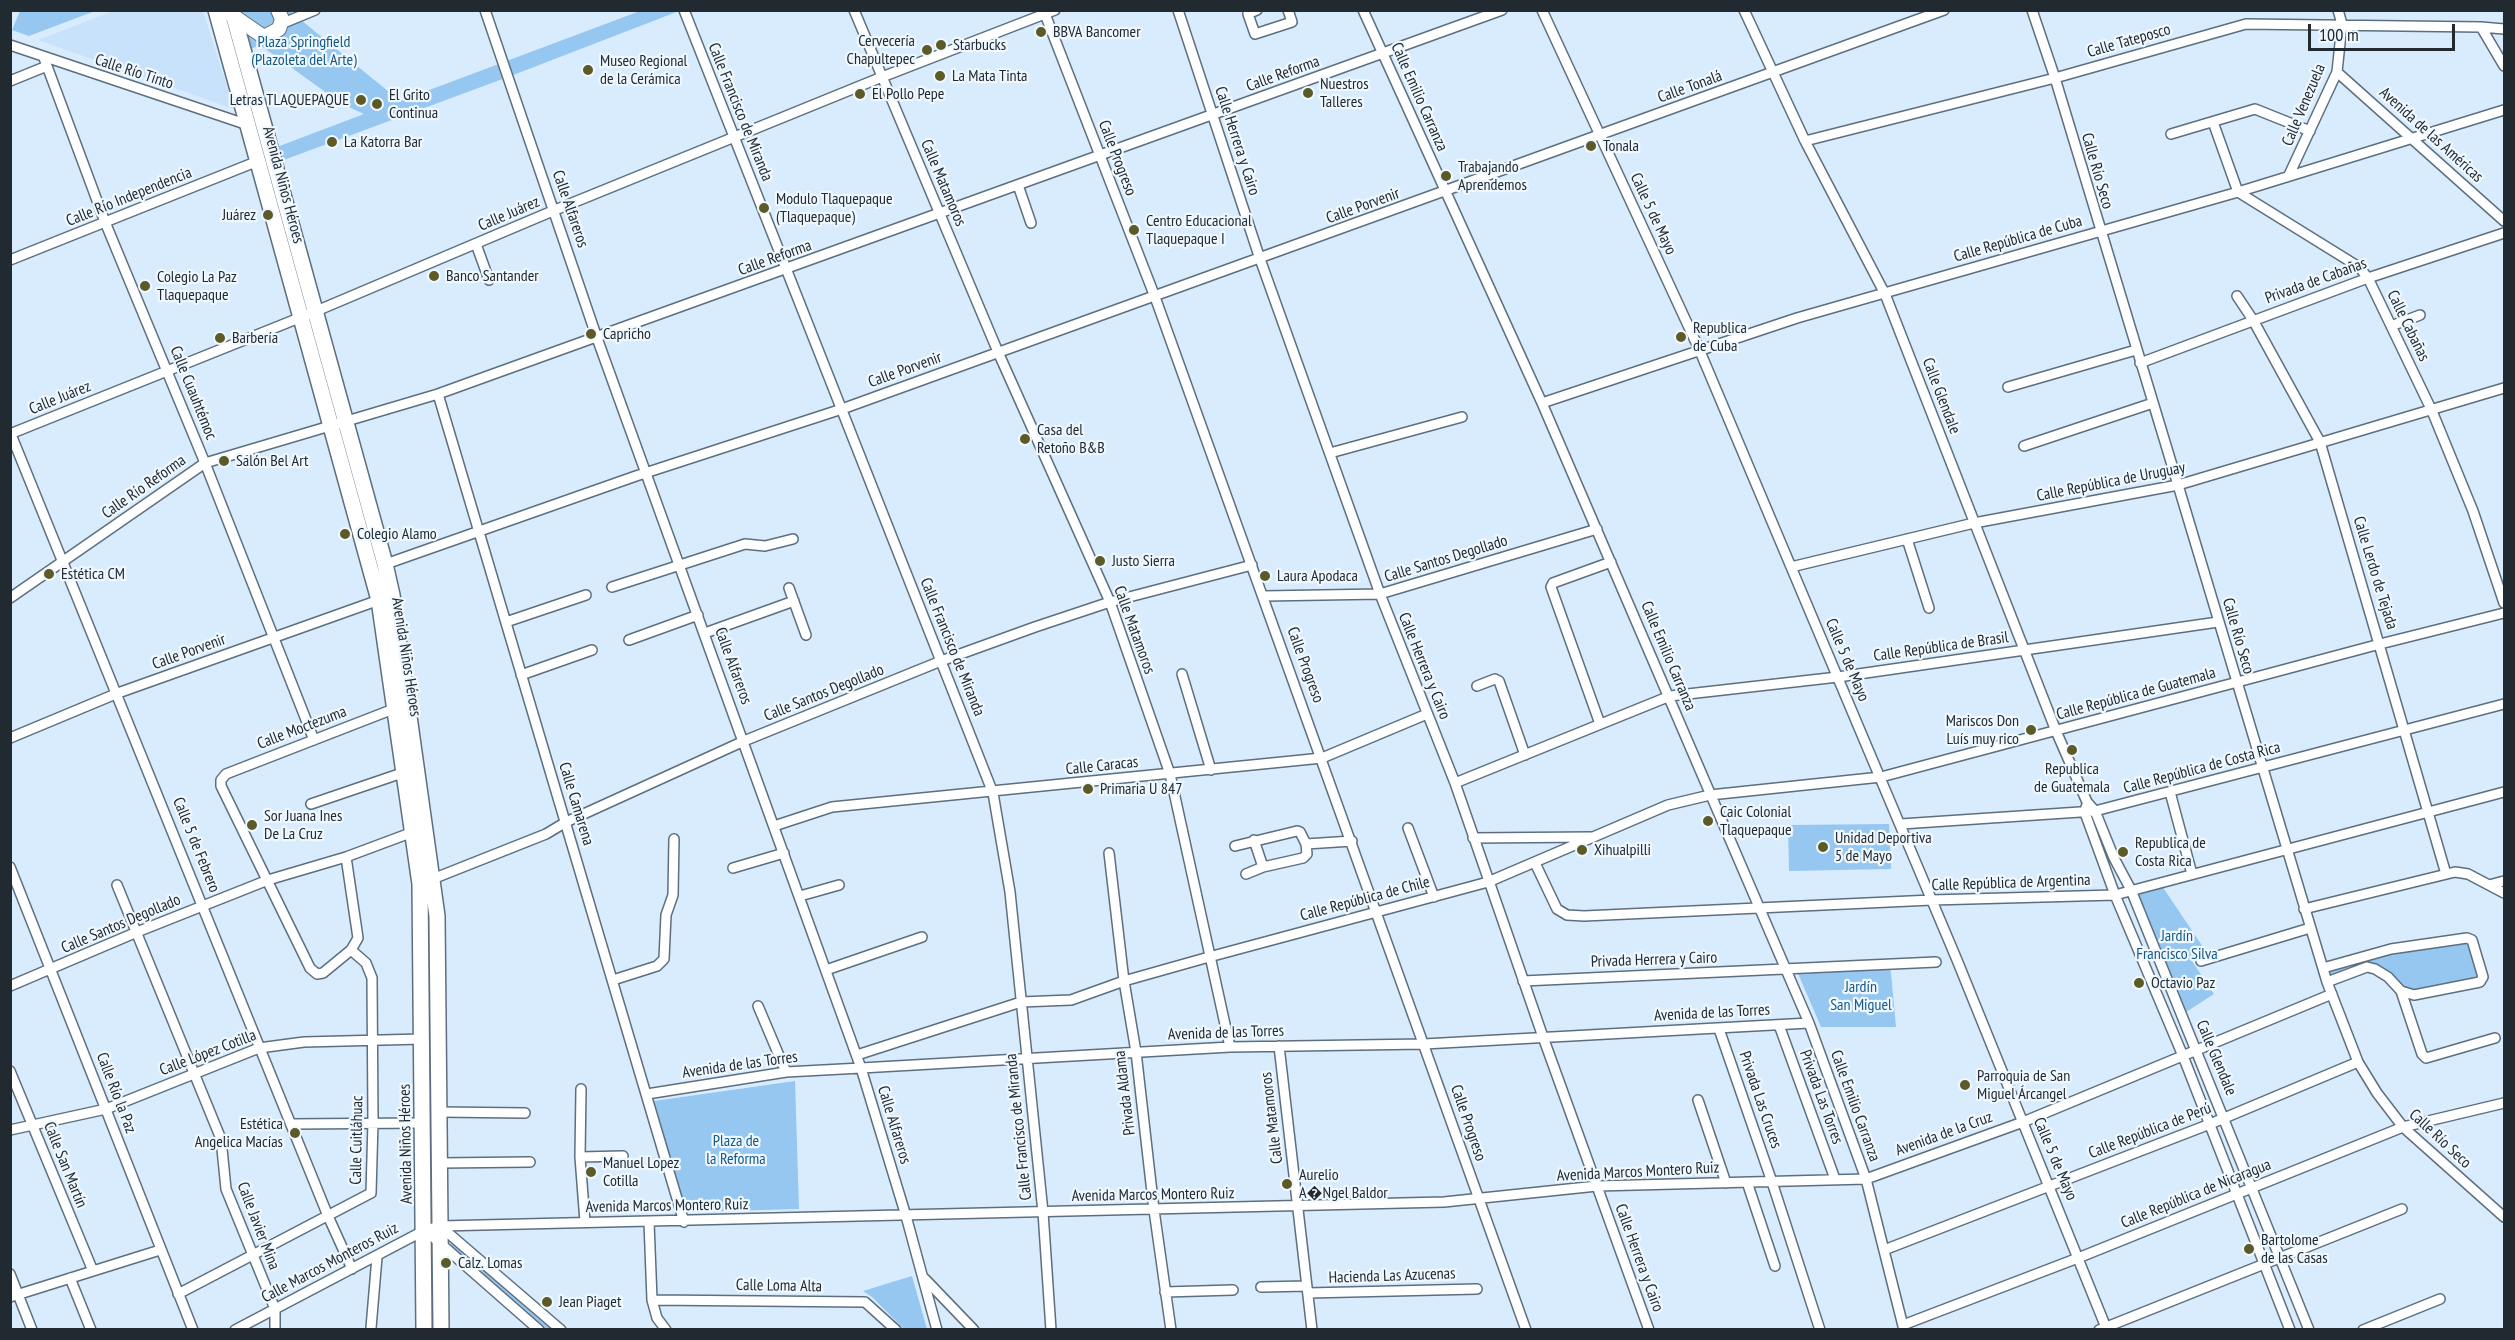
<!DOCTYPE html>
<html>
<head>
<meta charset="utf-8">
<style>
  body { margin:0 }
  #map { position:relative; width:2515px; height:1340px; overflow:hidden; background:#d8ecfe; font-family:"PT Sans Narrow",sans-serif }
  canvas { display:block }
  .frame { position:absolute; inset:0; border:12px solid #222a31; pointer-events:none }
  .scale { position:absolute; left:2308px; top:24px; width:147px; height:27px; box-sizing:border-box; border:3px solid #222a31; border-top:0; padding-left:8px; font-size:18px; line-height:21px; white-space:nowrap; color:#222a31; -webkit-text-stroke:4px #eff8ff; paint-order:stroke }
</style>
</head>
<body>
<div id="map">
<canvas width="2515" height="1340"></canvas>
<div class="frame"></div>
<div class="scale">100 m</div>
</div>
<script>
const c = document.querySelector('canvas').getContext('2d');
c.lineJoin = 'round';
function fillPath(path, color) { c.fillStyle = color; c.fill(path, 'evenodd'); }
const shape = rows => new Path2D(rows.map(r => 'M' + r).join(''));
function stroke(path, color, width, dash) { c.strokeStyle = color; c.lineWidth = width; c.lineCap = dash ? 'butt' : 'round'; c.setLineDash(dash || []); c.stroke(path); }
function label(font, color, halo, rows, align = 'center') {
  c.font = font + ' "PT Sans Narrow",sans-serif'; c.lineWidth = 4.5; c.setLineDash([]); c.textBaseline = 'middle'; c.strokeStyle = halo; c.fillStyle = color; for (const [text, x, y, turn = 0] of rows) {
    c.save(); c.translate(x, y); c.rotate((+turn || 0) * Math.PI / 180); c.textAlign = isNaN(turn) ? turn : align; if (halo) c.strokeText(text, 0, 0); c.fillText(text, 0, 0); c.restore();
  }
}
fillPath(shape([
  [116,10,203,11,234,109,38,40]
]), '#c7e2fa');
fillPath(shape([
  [20,11,20,10,95,11,29,36,12,30],
  [238,11,290,11,400,101,640,11,679,11,508,77,281,161,277,147,364,114,342,104,260,45,251,49],
  [1889,824,1891,869,1789,871,1788,825],
  [2160,883,2205,950,2192,961,2214,994,2183,1014,2133,891],
  [2467,938,2480,982,2414,995,2375,969,2326,978,2324,969],
  [1890,963,1896,1027,1821,1027,1796,969],
  [795,1081,799,1209,686,1212,654,1101],
  [453,1241,560,1329,542,1329,446,1250],
  [912,1276,927,1329,904,1329,872,1297,863,1291]
]), '#95c7f1');
const street = shape([
  [485,10,597,338,861,1068,906,1216,937,1330],
  [684,10,993,793,1010,892,1043,1212,1051,1330],
  [854,10,998,352,1110,602,1170,774,1230,1047],
  [1178,10,1260,259,1380,594,1455,783,1543,1037,1649,1330],
  [1257,10,1248,14,1255,34,1292,22,1288,10],
  [1363,10,1542,403,1809,1023,1866,1179,1904,1330],
  [1542,10,1699,349,1957,960,2107,1330],
  [1744,10,1805,141,1885,294,2056,731,2087,802,2095,811,2114,858,2131,890,2309,1330],
  [2032,10,2055,78,2178,485,2327,982,2358,1062,2377,1093,2403,1127,2504,1217],
  [1045,14,1155,297,1526,1330],
  [281,24,315,10],
  [2481,27,2504,66],
  [10,45,248,125],
  [44,58,105,222,205,463,314,740],
  [2337,72,2504,221],
  [10,81,47,66],
  [2213,122,2238,192,2359,267,2368,278,2432,411,2473,511,2504,603],
  [2171,134,2255,109,2310,131],
  [1805,141,2055,78,2246,24,2481,27,2504,29],
  [2289,175,2337,72,2342,24,2338,10],
  [1018,185,1031,223],
  [476,244,489,280],
  [10,260,258,161],
  [2237,296,2253,320,2320,442,2446,874],
  [2391,326,2420,315],
  [2140,363,2368,278,2504,233],
  [2008,387,2136,350],
  [438,394,684,1222],
  [1542,403,1797,318,2238,192,2504,110],
  [10,432,328,1216,352,1269],
  [10,434,314,312,555,210,882,77,1055,10],
  [2024,446,2153,403],
  [1330,453,1462,417],
  [1907,539,1929,608],
  [383,565,636,476,842,409,1944,10],
  [1791,567,1974,523,2178,485,2504,388],
  [612,587,745,544,765,546,793,539],
  [789,588,806,635],
  [1264,596,1380,594,1597,529],
  [10,598,205,463,438,394,1502,10],
  [506,622,586,595],
  [705,633,794,601],
  [629,640,698,615],
  [1182,674,1211,770],
  [521,675,592,650],
  [1477,686,1495,679,1499,681,1525,755],
  [1600,724,1551,587,1553,583,1611,562],
  [10,738,118,693,379,600],
  [1455,783,1670,696,1838,677,2218,622],
  [2170,792,2192,874],
  [311,804,405,772],
  [2086,807,2085,813,2115,895,2183,1056,2290,1330],
  [1901,824,2095,811,2504,704],
  [774,826,832,807,1322,758,1427,714],
  [1408,828,1434,897],
  [1473,838,1591,837],
  [1254,840,1263,867],
  [1306,844,1352,841],
  [1235,846,1297,831,1300,832,1306,844,1307,854,1303,858,1263,867,1246,874],
  [1109,853,1124,981,1136,1052,1154,1210,1171,1330],
  [346,857,358,938,351,950,323,973,317,974,310,968,221,786,221,780,226,774,396,708],
  [1535,863,1557,909,1567,915,1584,916,1932,900,2115,895,2504,792],
  [10,867,193,1330],
  [733,868,784,853],
  [430,880,546,834,566,822,744,741,941,661,1035,627,1110,602,1252,565],
  [117,885,221,1139,226,1189,275,1309,275,1330],
  [2489,885,2504,881],
  [800,896,839,885],
  [2304,909,2455,872,2468,874,2504,893],
  [2201,961,2310,928],
  [2323,968,2391,949,2467,938,2472,940,2483,977,2480,982,2414,995,2401,991],
  [826,970,922,937],
  [613,980,657,966,664,959,666,915,673,895,674,839],
  [1523,981,1936,962],
  [2327,982,2367,967,2375,969,2388,977,2401,991,2422,1054,2426,1058,2495,1038],
  [10,986,137,932,268,880,346,857,413,832],
  [758,1006,786,1072],
  [1779,1025,1835,1179],
  [1719,1029,1772,1182,1820,1330],
  [1279,1046,1312,1330],
  [857,1055,1021,1002,1071,1000,1124,981,1209,957,1488,882,1668,805,1710,795,1881,777,2380,644,2504,613],
  [10,1071,93,1271],
  [581,1089,580,1157,585,1222],
  [647,1094,786,1072,861,1068,1230,1047,1424,1044,1809,1023],
  [1698,1100,1726,1183],
  [439,1112,525,1113],
  [291,1124,423,1123],
  [10,1130,106,1109,259,1048,304,1042,422,1039],
  [580,1157,623,1156],
  [440,1163,530,1162],
  [1747,1182,1775,1266],
  [649,1222,652,1300,657,1318,666,1330],
  [440,1226,561,1330],
  [425,1230,539,1330],
  [1884,1250,2210,1124,2358,1062],
  [10,1274,32,1330],
  [70,1278,91,1330],
  [925,1279,974,1330],
  [1261,1287,1307,1286],
  [1165,1292,1233,1290],
  [1308,1293,1477,1289],
  [178,1294,371,1193,373,1122,372,978,366,963,351,950],
  [10,1297,160,1250],
  [652,1300,865,1302,896,1330],
  [1903,1325,2078,1258,2403,1127,2504,1103],
  [371,1328,377,1257],
  [235,1330,425,1230,440,1226,1444,1202,1597,1186,1866,1179,2023,1122,2332,994],
  [2099,1330,2402,1209],
  [2363,1330,2440,1299]
]);
const secondary = shape([
  [229,13,261,35,266,36,279,29,282,19,278,10]
]);
const primary = shape([
  [216,10,379,600,420,884,424,1330],
  [232,10,385,564,392,595,437,916,441,1330]
]);
stroke(street, '#5d6f7e', 12);
stroke(secondary, '#5d6f7e', 16);
stroke(primary, '#5d6f7e', 18);
stroke(street, '#fff', 9);
stroke(secondary, '#fff', 14);
stroke(primary, '#fff', 15);
for (const [x, y, r, color] of [
  [1041,32,6,"#5c5a27"],
  [941,45,6,"#5c5a27"],
  [927,50,6,"#5c5a27"],
  [588,70,6,"#5c5a27"],
  [940,76,6,"#5c5a27"],
  [1308,93,6,"#5c5a27"],
  [860,94,6,"#5c5a27"],
  [361,100,6,"#5c5a27"],
  [377,104,6,"#5c5a27"],
  [332,142,6,"#5c5a27"],
  [1591,146,6,"#5c5a27"],
  [1446,176,6,"#5c5a27"],
  [764,208,6,"#5c5a27"],
  [268,215,6,"#5c5a27"],
  [1134,230,6,"#5c5a27"],
  [434,276,6,"#5c5a27"],
  [145,286,6,"#5c5a27"],
  [591,334,6,"#5c5a27"],
  [1681,337,6,"#5c5a27"],
  [220,338,6,"#5c5a27"],
  [1025,439,6,"#5c5a27"],
  [224,461,6,"#5c5a27"],
  [345,534,6,"#5c5a27"],
  [1100,561,6,"#5c5a27"],
  [49,574,6,"#5c5a27"],
  [1265,576,6,"#5c5a27"],
  [2031,730,6,"#5c5a27"],
  [2072,750,6,"#5c5a27"],
  [1088,789,6,"#5c5a27"],
  [1708,821,6,"#5c5a27"],
  [252,825,6,"#5c5a27"],
  [1823,847,6,"#5c5a27"],
  [1582,850,6,"#5c5a27"],
  [2123,852,6,"#5c5a27"],
  [2139,983,6,"#5c5a27"],
  [1965,1085,6,"#5c5a27"],
  [295,1133,6,"#5c5a27"],
  [591,1172,6,"#5c5a27"],
  [1287,1184,6,"#5c5a27"],
  [2249,1249,6,"#5c5a27"],
  [446,1263,6,"#5c5a27"],
  [547,1302,6,"#5c5a27"]
]) { const dot = new Path2D(); dot.arc(x, y, r, 0, 2 * Math.PI); c.fillStyle = color; c.fill(dot); stroke(dot, '#eff8ff', 2); }
label('16px', '#222a31', '#eff8ff', [
  ["BBVA Bancomer",1053,32],
  ["Cervecería",915,41,"right"],
  ["Chapultepec",915,59,"right"],
  ["Starbucks",953,45],
  ["Museo Regional",600,61],
  ["de la Cerámica",600,79],
  ["La Mata Tinta",952,76],
  ["Nuestros",1320,84],
  ["Talleres",1320,102],
  ["El Pollo Pepe",872,94],
  ["El Grito",389,95],
  ["Continua",389,113],
  ["Letras TLAQUEPAQUE",349,100,"right"],
  ["La Katorra Bar",344,142],
  ["Tonala",1603,146],
  ["Trabajando",1458,167],
  ["Aprendemos",1458,185],
  ["Modulo Tlaquepaque",776,199],
  ["(Tlaquepaque)",776,217],
  ["Juárez",256,215,"right"],
  ["Centro Educacional",1146,221],
  ["Tlaquepaque I",1146,239],
  ["Banco Santander",446,276],
  ["Colegio La Paz",157,277],
  ["Tlaquepaque",157,295],
  ["Republica",1693,328],
  ["de Cuba",1693,346],
  ["Capricho",603,334],
  ["Barbería",232,338],
  ["Casa del",1037,430],
  ["Retoño B&B",1037,448],
  ["Salón Bel Art",236,461],
  ["Colegio Alamo",357,534],
  ["Justo Sierra",1112,561],
  ["Estética CM",61,574],
  ["Laura Apodaca",1277,576],
  ["Mariscos Don",2019,721,"right"],
  ["Luís muy rico",2019,739,"right"],
  ["Republica",2072,769,"center"],
  ["de Guatemala",2072,787,"center"],
  ["Primaria U 847",1100,789],
  ["Caic Colonial",1720,812],
  ["Tlaquepaque",1720,830],
  ["Sor Juana Ines",264,816],
  ["De La Cruz",264,834],
  ["Unidad Deportiva",1835,838],
  ["5 de Mayo",1835,856],
  ["Republica de",2135,843],
  ["Costa Rica",2135,861],
  ["Xihualpilli",1594,850],
  ["Octavio Paz",2151,983],
  ["Parroquia de San",1977,1076],
  ["Miguel Árcangel",1977,1094],
  ["Estética",283,1124,"right"],
  ["Angelica Macías",283,1142,"right"],
  ["Manuel Lopez",603,1163],
  ["Cotilla",603,1181],
  ["Aurelio",1299,1175],
  ["A�Ngel Baldor",1299,1193],
  ["Bartolome",2261,1240],
  ["de las Casas",2261,1258],
  ["Calz. Lomas",458,1263],
  ["Jean Piaget",559,1302]
], 'left');
label('16px', '#222a31', '#eff8ff', [
  ["Calle Tateposco",2129,41,-16],
  ["Calle Río Tinto",134,72,18],
  ["Calle Reforma",1283,74,-20],
  ["Calle Tonalá",1690,87,-20],
  ["Calle Emilio Carranza",1419,97,66],
  ["Calle Venezuela",2304,105,-67],
  ["Calle Francisco de Miranda",740,112,68],
  ["Avenida de las Américas",2431,135,42],
  ["Calle Herrera y Cairo",1237,141,72],
  ["Calle Progreso",1117,158,69],
  ["Calle Río Seco",2097,171,74],
  ["Calle Matamoros",943,183,67],
  ["Avenida Niños Héroes",283,185,75],
  ["Calle Río Independencia",129,197,-22],
  ["Calle Porvenir",1363,206,-20],
  ["Calle Alfareros",570,209,71],
  ["Calle Juárez",509,214,-23],
  ["Calle 5 de Mayo",1653,214,65],
  ["Calle República de Cuba",2018,239,-16],
  ["Calle Reforma",775,258,-20],
  ["Privada de Cabañas",2316,281,-20],
  ["Calle Cabañas",2408,326,64],
  ["Calle Porvenir",905,370,-20],
  ["Calle Cuauhtémoc",193,393,68],
  ["Calle Glendale",1941,396,69],
  ["Calle Juárez",60,398,-22],
  ["Calle República de Uruguay",2111,482,-11],
  ["Calle Río Reforma",144,487,-35],
  ["Calle Santos Degollado",1446,559,-17],
  ["Calle Lerdo de Tejada",2375,573,73],
  ["Calle Matamoros",1134,630,70],
  ["Calle Río Seco",2238,636,74],
  ["Calle Francisco de Miranda",952,647,68],
  ["Calle República de Brasil",1941,647,-8],
  ["Calle Porvenir",189,652,-20],
  ["Calle Emilio Carranza",1668,656,67],
  ["Avenida Niños Héroes",406,657,81],
  ["Calle 5 de Mayo",1847,660,67],
  ["Calle Progreso",1305,665,70],
  ["Calle Alfareros",733,666,70],
  ["Calle Herrera y Cairo",1424,666,68],
  ["Calle Santos Degollado",824,693,-22],
  ["Calle República de Guatemala",2136,694,-15],
  ["Calle Moctezuma",302,728,-21],
  ["Calle Caracas",1102,766,-6],
  ["Calle República de Costa Rica",2202,768,-15],
  ["Calle Camarena",576,804,73],
  ["Calle 5 de Febrero",196,845,68],
  ["Calle República de Argentina",2011,883,-2],
  ["Calle República de Chile",1365,899,-15],
  ["Calle Santos Degollado",121,924,-23],
  ["Privada Herrera y Cairo",1654,960,-2],
  ["Avenida de las Torres",1712,1013,-3],
  ["Avenida de las Torres",1226,1033,-2],
  ["Calle López Cotilla",208,1053,-21],
  ["Calle Glendale",2216,1058,67],
  ["Avenida de las Torres",740,1065,-8],
  ["Calle Río la Paz",116,1093,69],
  ["Privada Aldama",1125,1093,-97],
  ["Privada Las Torres",1821,1097,70],
  ["Privada Las Cruces",1760,1100,71],
  ["Calle Emilio Carranza",1855,1106,70],
  ["Calle Matamoros",1272,1118,-97],
  ["Calle Progreso",1468,1123,71],
  ["Calle Alfareros",894,1125,73],
  ["Calle Francisco de Miranda",1019,1127,-96],
  ["Calle República de Perú",2150,1131,-21],
  ["Avenida de la Cruz",1944,1134,-20],
  ["Calle Río Seco",2440,1139,43],
  ["Calle Cuitláhuac",357,1140,-89],
  ["Avenida Niños Héroes",406,1144,-91],
  ["Calle 5 de Mayo",2055,1159,67],
  ["Calle San Martín",65,1165,68],
  ["Avenida Marcos Montero Ruiz",1638,1172,-3],
  ["Calle República de Nicaragua",2196,1194,-22],
  ["Avenida Marcos Montero Ruiz",1153,1195,-1],
  ["Avenida Marcos Montero Ruiz",667,1206,-1],
  ["Calle Javier Mina",258,1226,69],
  ["Calle Herrera y Cairo",1639,1258,70],
  ["Calle Marcos Monteros Ruiz",330,1263,-28],
  ["Hacienda Las Azucenas",1392,1276,-2],
  ["Calle Loma Alta",779,1286,1]
]);
label('16px', '#135786', '#eff8ff', [
  ["Plaza Springfield",304,42],
  ["(Plazoleta del Arte)",304,60],
  ["Jardín",2177,936],
  ["Francisco Silva",2177,954],
  ["Jardín",1861,987],
  ["San Miguel",1861,1005],
  ["Plaza de",736,1141],
  ["la Reforma",736,1159]
]);
</script>
</body>
</html>
